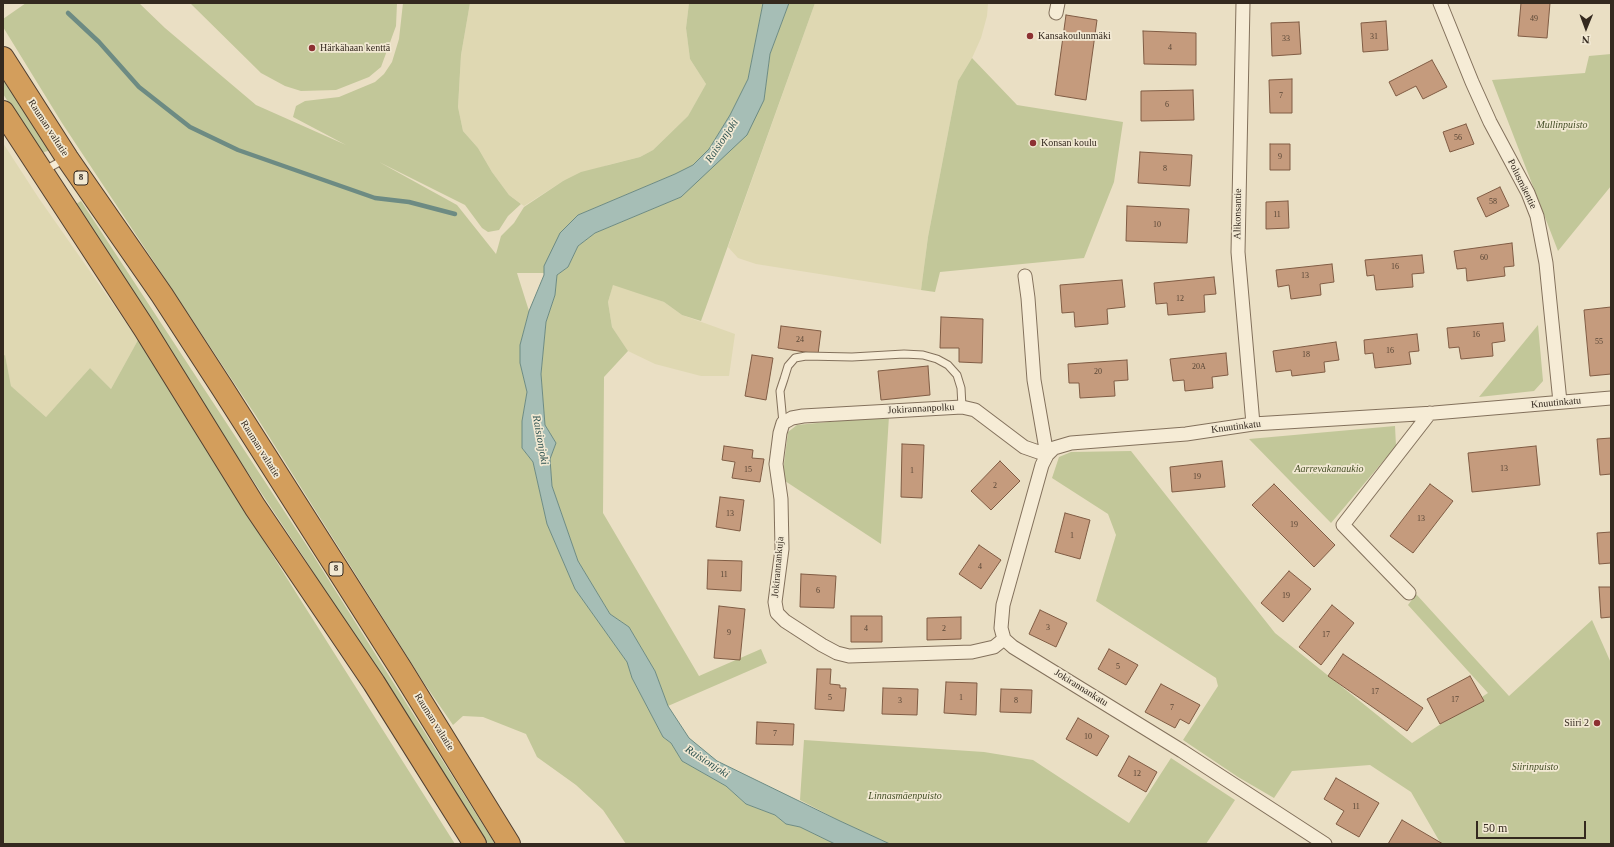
<!DOCTYPE html>
<html>
<head>
<meta charset="utf-8">
<style>
  body { margin:0 }
  #map { position:relative; width:1614px; height:847px; overflow:hidden; background:#eadfc4; font-family:Georgia,serif }
  canvas { display:block }
  .frame { position:absolute; inset:0; border:4px solid #34291f; pointer-events:none }
  .north { position:absolute; left:1566px; top:8px; width:40px; height:40px; -webkit-text-stroke:3px #f2e9d3; paint-order:stroke; rotate:181deg; font-size:11px; font-weight:700; line-height:16px; text-align:center; color:#34291f }
  .north::after { content:''; display:block; margin:auto; width:14px; height:18px; background:#34291f; clip-path:polygon(50% 0,100% 100%,50% 72%,0 100%) }
  .scale { position:absolute; left:1476px; top:821px; width:110px; height:18px; box-sizing:border-box; border:2px solid #34291f; border-top:0; padding-left:5px; font-size:12px; line-height:14px; white-space:nowrap; color:#34291f; -webkit-text-stroke:3px #f2e9d3; paint-order:stroke }
</style>
</head>
<body>
<div id="map">
<canvas width="1614" height="847"></canvas>
<div class="frame"></div>
<div class="north">N</div>
<div class="scale">50 m</div>
</div>
<script>
const c = document.querySelector('canvas').getContext('2d');
c.lineJoin = 'round';
function fillPath(path, color) { c.fillStyle = color; c.fill(path, 'evenodd'); }
const shape = rows => new Path2D(rows.map(r => 'M' + r).join(''));
function stroke(path, color, width, dash) { c.strokeStyle = color; c.lineWidth = width; c.lineCap = dash ? 'butt' : 'round'; c.setLineDash(dash || []); c.stroke(path); }
function label(font, color, halo, rows, align = 'center') {
  c.font = font + ' Georgia,serif'; c.lineWidth = 3.5; c.setLineDash([]); c.textBaseline = 'middle'; c.strokeStyle = halo; c.fillStyle = color; for (const [text, x, y, turn = 0] of rows) {
    c.save(); c.translate(x, y); c.rotate((+turn || 0) * Math.PI / 180); c.textAlign = isNaN(turn) ? turn : align; if (halo) c.strokeText(text, 0, 0); c.fillText(text, 0, 0); c.restore();
  }
}
fillPath(shape([
  [470,3,689,3,686,28,690,59,706,84,688,116,653,150,640,157,608,165,563,181,524,206,509,195,492,172,478,148,463,131,458,107,461,55],
  [815,3,988,3,987,16,981,38,972,58,958,81,928,237,921,290,756,264,738,258,728,247],
  [3,143,38,197,138,340,111,389,90,368,46,417,11,386,5,356,3,356],
  [613,284,664,302,682,315,735,334,729,376,701,376,655,364,628,351,612,327,608,302]
]), '#dfd8b2');
fillPath(shape([
  [26,3,139,3,165,28,256,105,346,145,293,117,296,106,305,101,339,97,375,82,384,74,392,62,399,39,403,3,470,3,461,55,458,107,463,131,478,148,492,172,509,195,521,204,508,216,499,230,488,232,482,228,465,205,379,162,457,205,496,254,501,236,514,223,524,207,563,181,581,172,640,157,653,150,688,116,706,84,690,59,686,28,689,3,763,3,748,79,730,115,709,149,693,165,675,174,578,215,550,273,517,273,529,311,520,345,520,363,527,392,522,421,522,448,533,462,547,524,575,589,627,662,632,678,663,737,671,743,682,761,726,786,746,804,775,815,786,824,800,827,835,844,626,844,603,810,576,785,537,757,526,734,483,717,463,716,453,725,424,683,256,416,62,123,3,27,3,19],
  [190,3,397,3,396,26,381,67,369,77,336,90,301,91,285,86,261,73],
  [789,3,815,3,701,321,682,315,664,302,613,285,608,302,612,327,628,351,604,377,603,513,699,676,761,649,767,663,668,706,655,671,629,627,610,614,578,561,552,486,550,459,556,443,545,425,541,374,546,322,555,295,557,275,568,267,578,246,595,233,681,197,764,100,770,54],
  [1611,54,1611,186,1558,251,1492,80,1585,73,1589,56],
  [972,58,1017,105,1123,122,1114,182,1084,258,940,272,935,292,921,290,928,237,958,81],
  [3,78,50,150,42,153,3,94],
  [81,201,313,555,495,844,486,844,305,559,225,438,76,204],
  [1538,325,1543,381,1534,391,1479,397],
  [138,340,300,599,455,844,3,844,3,356,5,355,11,386,46,417,90,368,111,389],
  [889,416,881,544,782,479,788,432,797,425],
  [1395,426,1396,446,1331,523,1249,439],
  [1131,451,1275,633,1412,743,1488,693,1408,605,1416,594,1509,696,1592,620,1611,663,1611,844,1441,844,1411,792,1370,765,1292,771,1274,798,1238,777,1183,740,1218,686,1216,678,1096,601,1116,535,1108,514,1052,478,1059,457,1071,452],
  [804,740,984,752,1033,760,1129,823,1171,758,1235,800,1206,844,890,844,840,821,800,800]
]), '#c2c799');
const water = shape([
  [763,3,789,3,770,54,764,100,747,135,681,197,595,233,578,246,568,267,557,275,555,295,546,322,541,374,545,425,556,443,550,459,552,486,578,561,610,614,629,627,655,671,668,706,689,738,717,761,840,821,890,844,835,844,800,827,786,824,775,815,746,804,726,786,682,761,671,743,663,737,632,678,627,662,575,589,547,524,533,462,522,448,522,421,527,392,520,363,520,345,529,311,544,275,544,266,560,233,578,215,675,174,693,165,709,149,730,115,748,79,763,3]
]);
fillPath(water, '#a6beb6');
stroke(water, '#6d8b83', 1);
stroke(shape([
  [68,13,99,42,139,87,190,127,238,150,375,198,409,202,455,214]
]), '#6d8b83', 4.5);
const building = shape([
  [1521,3,1550,3,1547,38,1518,36,1521,3],
  [1066,15,1097,20,1086,100,1055,95,1066,15],
  [1386,21,1388,50,1363,52,1361,23,1386,21],
  [1299,22,1301,54,1272,56,1271,23,1299,22],
  [1143,31,1196,33,1196,65,1144,64,1143,31],
  [1432,60,1447,87,1423,99,1416,86,1396,96,1389,82,1432,60],
  [1292,79,1292,113,1270,113,1269,80,1292,79],
  [1193,90,1194,120,1141,121,1141,91,1193,90],
  [1466,124,1474,144,1450,152,1443,132,1466,124],
  [1270,144,1290,144,1290,170,1270,170,1270,144],
  [1140,152,1192,155,1190,186,1138,183,1140,152],
  [1500,187,1509,206,1486,217,1477,198,1500,187],
  [1288,201,1289,228,1266,229,1266,202,1288,201],
  [1127,206,1189,209,1187,243,1126,241,1127,206],
  [1512,243,1514,266,1504,267,1505,276,1467,281,1466,268,1457,269,1454,251,1512,243],
  [1422,255,1424,273,1412,274,1413,287,1376,290,1374,275,1367,276,1365,260,1422,255],
  [1332,264,1334,282,1320,284,1321,295,1291,299,1289,285,1278,287,1276,270,1332,264],
  [1214,277,1216,294,1204,295,1205,312,1168,315,1167,303,1156,304,1154,283,1214,277],
  [1122,280,1125,307,1107,309,1108,324,1075,327,1074,312,1062,313,1060,285,1122,280],
  [1611,307,1611,374,1590,376,1584,310,1611,307],
  [941,317,983,319,982,363,959,362,959,348,940,348,941,317],
  [1503,323,1505,341,1492,343,1493,356,1461,359,1459,347,1449,348,1447,328,1503,323],
  [781,326,821,331,818,354,778,348,781,326],
  [1417,334,1419,351,1409,352,1411,364,1375,368,1373,353,1365,354,1364,340,1417,334],
  [1336,342,1339,360,1324,362,1325,372,1292,376,1291,370,1276,372,1273,351,1336,342],
  [1226,353,1228,375,1212,377,1213,388,1185,391,1184,380,1173,381,1170,359,1226,353],
  [752,355,773,358,766,400,745,396,752,355],
  [1127,360,1128,380,1114,381,1115,396,1080,398,1079,383,1069,383,1068,364,1127,360],
  [928,366,930,395,881,400,878,371,928,366],
  [1611,438,1611,474,1600,475,1597,439,1611,438],
  [902,444,924,445,922,498,901,497,902,444],
  [724,446,753,450,752,458,764,459,760,482,732,478,735,462,722,460,724,446],
  [1536,446,1540,485,1472,492,1468,453,1536,446],
  [1000,461,1020,481,991,510,971,491,1000,461],
  [1222,461,1225,487,1172,492,1170,467,1222,461],
  [1274,484,1335,545,1314,567,1252,505,1274,484],
  [1430,484,1453,501,1413,553,1390,536,1430,484],
  [720,497,744,500,740,531,716,527,720,497],
  [1065,513,1090,520,1080,559,1055,552,1065,513],
  [1611,532,1611,563,1599,564,1597,533,1611,532],
  [979,545,1001,560,981,589,959,574,979,545],
  [708,560,742,561,741,591,707,589,708,560],
  [1289,571,1311,589,1283,622,1261,603,1289,571],
  [801,574,836,576,834,608,800,607,801,574],
  [1599,587,1611,587,1611,617,1601,618,1599,587],
  [1332,605,1354,623,1321,665,1299,647,1332,605],
  [719,606,745,609,740,660,714,658,719,606],
  [1040,610,1067,623,1056,647,1029,634,1040,610],
  [851,616,882,616,882,642,851,642,851,616],
  [961,617,961,639,927,640,927,618,961,617],
  [1109,649,1138,665,1126,685,1098,669,1109,649],
  [1343,654,1423,708,1407,731,1328,676,1343,654],
  [817,669,831,669,830,684,840,685,840,688,846,688,844,711,815,709,817,669],
  [1470,676,1484,701,1440,724,1427,699,1470,676],
  [946,682,977,683,976,715,944,713,946,682],
  [1161,684,1200,705,1189,724,1180,719,1175,728,1145,712,1161,684],
  [883,688,918,689,917,715,882,714,883,688],
  [1001,689,1032,690,1031,713,1000,712,1001,689],
  [1078,718,1109,736,1097,756,1066,739,1078,718],
  [757,722,794,724,793,745,756,744,757,722],
  [1129,756,1157,772,1146,792,1118,776,1129,756],
  [1336,778,1379,803,1359,837,1336,824,1344,811,1324,799,1336,778],
  [1402,820,1443,844,1388,844,1402,820]
]);
fillPath(building, '#c59b7d');
stroke(building, '#805c44', 1);
const service = shape([
  [45,170,65,159],
  [783,423,780,391,784,379,788,366,795,358,806,356,852,357,904,354,923,355,937,359,948,365,957,375,961,388,962,407]
]);
const minor = shape([
  [1243,3,1238,252,1253,424],
  [1440,3,1472,82,1490,122,1528,193,1537,216,1546,263,1560,402],
  [1056,13,1058,3],
  [1025,276,1028,298,1034,380,1047,455],
  [1409,593,1343,525,1430,413],
  [1004,639,994,647,972,652,849,656,837,653,822,645,785,621,777,613,775,602,782,549,781,499,776,464,780,433,783,423,792,418,803,416,962,407,975,410,1024,447,1047,455],
  [1325,844,1182,751,1013,647,1004,639,1001,628,1003,605,1042,465,1047,455,1054,448,1071,443,1186,434,1253,424,1434,413,1611,398]
]);
const motorway = shape([
  [3,58,67,158,162,295,223,389,401,669,509,844],
  [3,112,144,328,255,507,374,683,475,844]
]);
stroke(service, '#83715c', 9);
stroke(minor, '#83715c', 15);
stroke(motorway, '#513f30', 24);
stroke(service, '#f6ecd6', 7);
stroke(minor, '#f6ecd6', 13);
stroke(motorway, '#d39e5c', 22);
for (const [x, y, r, color] of [
  [1030,36,4,"#8d3132"],
  [312,48,4,"#8d3132"],
  [1033,143,4,"#8d3132"],
  [1597,723,4,"#8d3132"]
]) { const dot = new Path2D(); dot.arc(x, y, r, 0, 2 * Math.PI); c.fillStyle = color; c.fill(dot); stroke(dot, '#f2e9d3', 1.5); }
label('8px', '#584636', null, [
  ["49",1534,19],
  ["31",1374,37],
  ["33",1286,39],
  ["4",1170,48],
  ["7",1281,96],
  ["6",1167,105],
  ["56",1458,138],
  ["9",1280,157],
  ["8",1165,169],
  ["58",1493,202],
  ["11",1277,215],
  ["10",1157,225],
  ["60",1484,258],
  ["16",1395,267],
  ["13",1305,276],
  ["12",1180,299],
  ["16",1476,335],
  ["24",800,340],
  ["55",1599,342],
  ["16",1390,351],
  ["18",1306,355],
  ["20A",1199,367],
  ["20",1098,372],
  ["13",1504,469],
  ["15",748,470],
  ["1",912,471],
  ["19",1197,477],
  ["2",995,486],
  ["13",730,514],
  ["13",1421,519],
  ["19",1294,525],
  ["1",1072,536],
  ["4",980,567],
  ["11",724,575],
  ["6",818,591],
  ["19",1286,596],
  ["3",1048,628],
  ["4",866,629],
  ["2",944,629],
  ["9",729,633],
  ["17",1326,635],
  ["5",1118,667],
  ["17",1375,692],
  ["5",830,698],
  ["1",961,698],
  ["17",1455,700],
  ["3",900,701],
  ["8",1016,701],
  ["7",1172,708],
  ["7",775,734],
  ["10",1088,737],
  ["12",1137,774],
  ["11",1356,807]
]);
for (const [x, y, w] of [
  [81,178,14],
  [336,569,14]
]) { const box = new Path2D(); box.roundRect(x - w / 2, y - 7, w, 14, 3); c.fillStyle = '#f2e9d3'; c.fill(box); stroke(box, '#34291f', 1); }
label('bold 9px', '#34291f', null, [
  ["8",81,178],
  ["8",336,569]
]);
label('10px', '#34291f', '#f2e9d3', [
  ["Kansakoulunmäki",1038,36],
  ["Härkähaan kenttä",320,48],
  ["Konsan koulu",1041,143],
  ["Siiri 2",1589,723,"right"]
], 'left');
label('italic 10px', '#454f27', '#f2e9d3', [
  ["Mullinpuisto",1562,125],
  ["Aarrevakanaukio",1329,469],
  ["Siirinpuisto",1535,767],
  ["Linnasmäenpuisto",905,796]
]);
label('10px', '#34291f', '#f2e9d3', [
  ["Rauman valtatie",48,128,57],
  ["Polusmäentie",1522,184,64],
  ["Alikonsantie",1238,214,-89],
  ["Knuutinkatu",1556,403,-5],
  ["Jokirannanpolku",921,409,-3],
  ["Knuutinkatu",1236,427,-7],
  ["Rauman valtatie",260,449,58],
  ["Jokirannankuja",778,567,-85],
  ["Jokirannankatu",1081,688,32],
  ["Rauman valtatie",434,722,58]
]);
label('italic 11px', '#2f5351', '#f2e9d3', [
  ["Raisionjoki",722,141,-56],
  ["Raisionjoki",540,440,80],
  ["Raisionjoki",707,762,33]
]);
</script>
</body>
</html>
